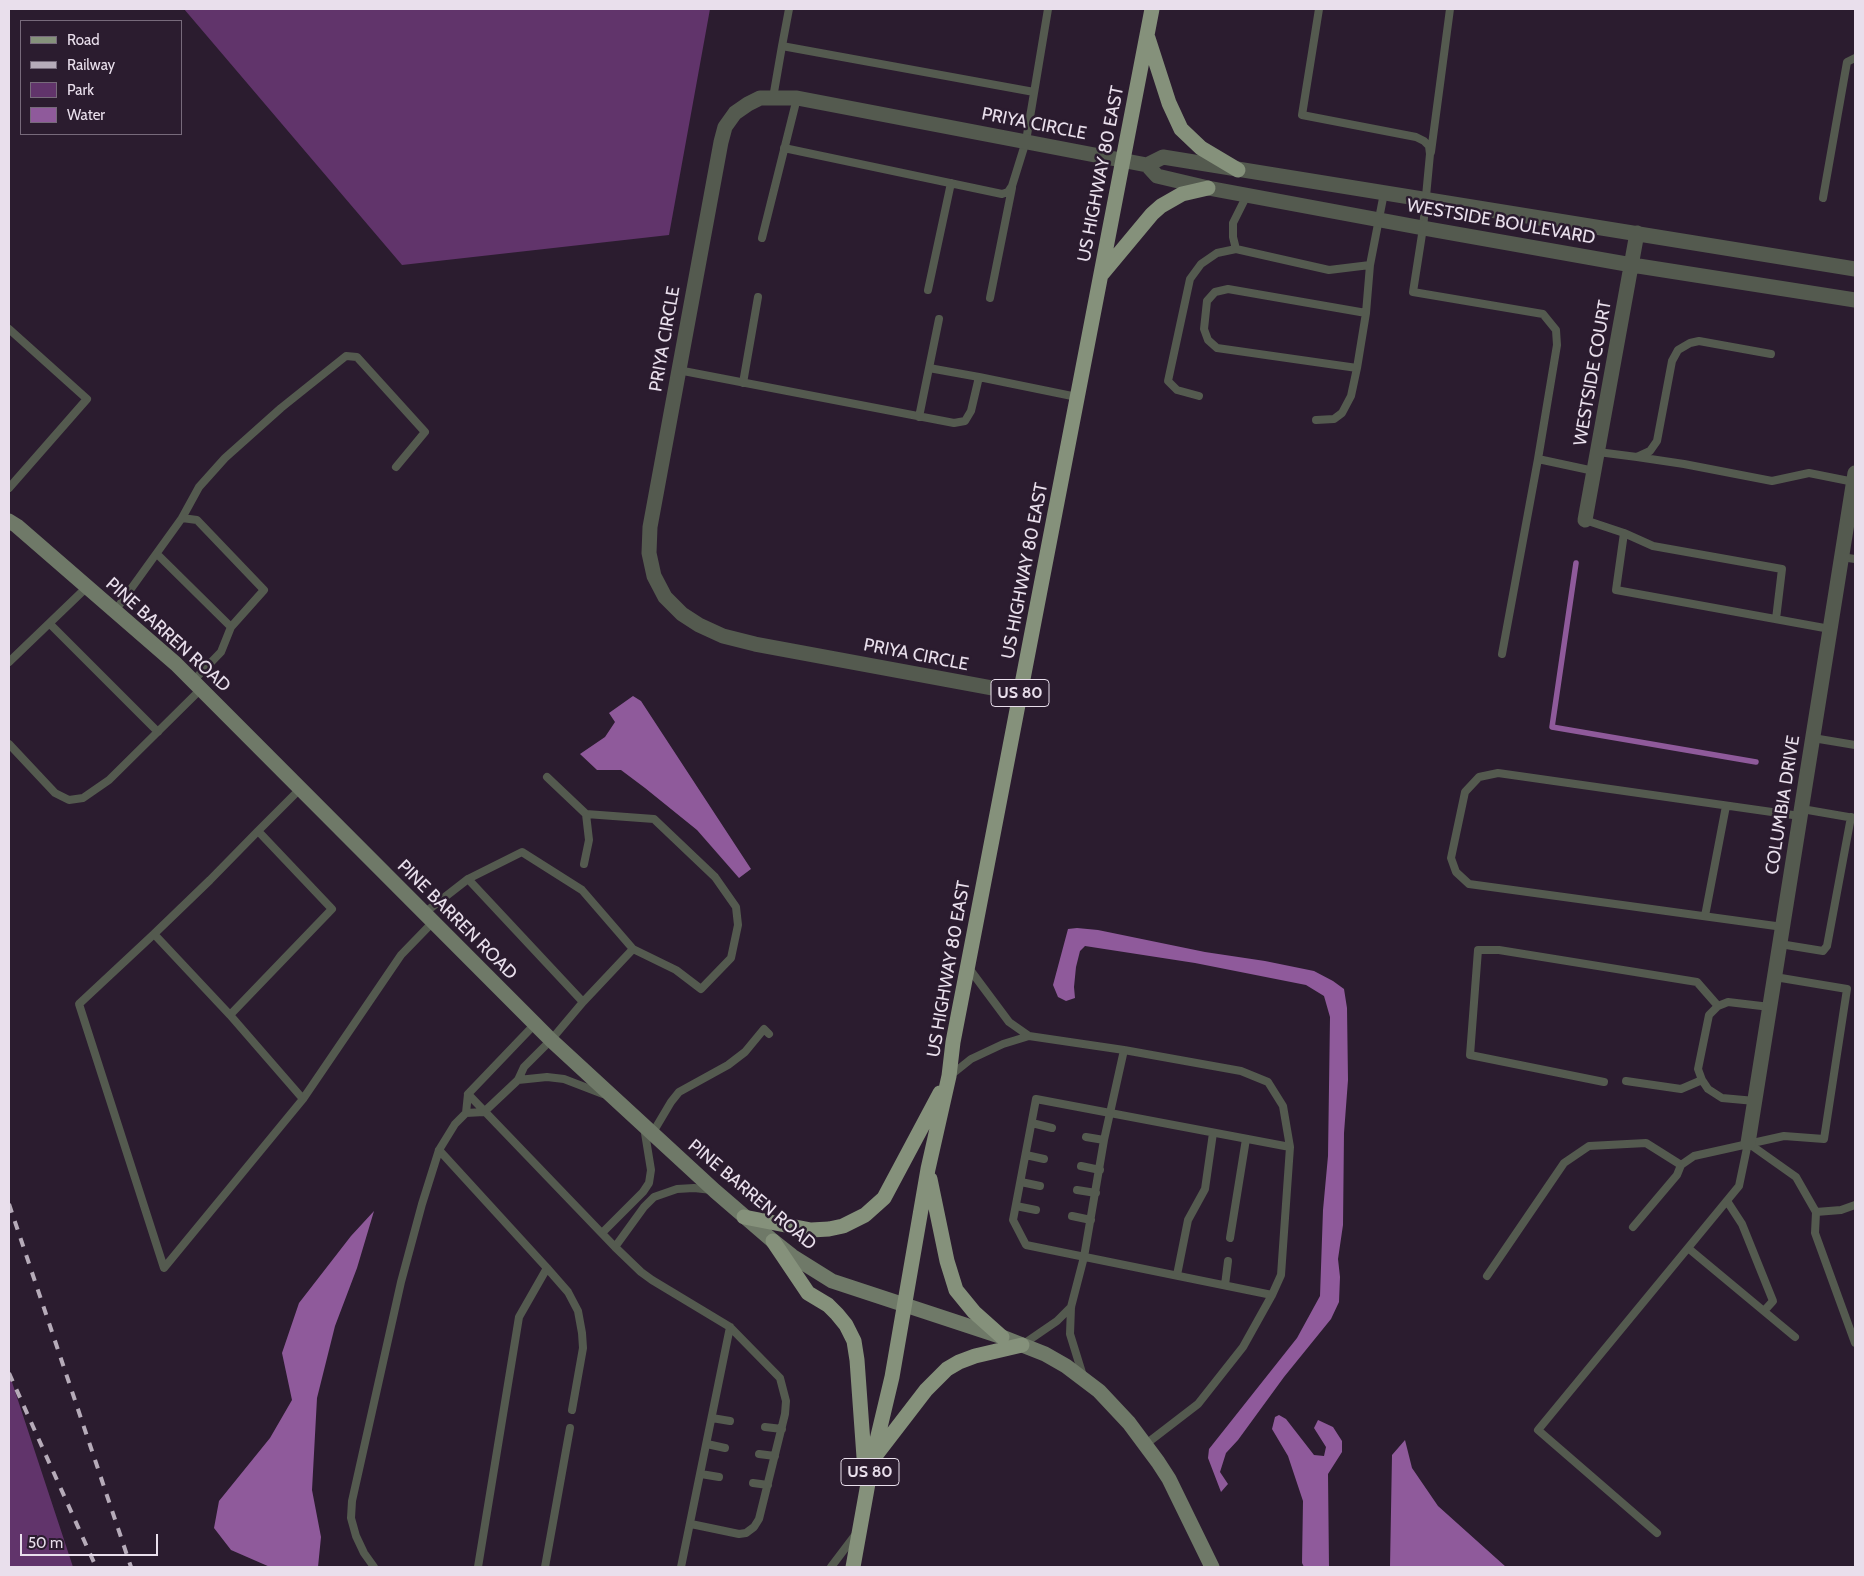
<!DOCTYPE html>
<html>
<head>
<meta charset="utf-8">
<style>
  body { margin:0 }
  #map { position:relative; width:1864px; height:1576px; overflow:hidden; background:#2b1c2f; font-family:Cabin,sans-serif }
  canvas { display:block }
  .frame { position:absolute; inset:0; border:10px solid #e9dfec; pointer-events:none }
  .legend { position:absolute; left:20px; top:20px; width:162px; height:115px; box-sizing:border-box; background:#2b1c2f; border:1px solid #776a7b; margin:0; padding:6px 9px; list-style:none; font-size:15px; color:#e9dfec }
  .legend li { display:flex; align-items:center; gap:10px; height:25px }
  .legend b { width:25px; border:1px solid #776a7b }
  .scale { position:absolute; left:20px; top:1534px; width:138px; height:22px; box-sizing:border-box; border:2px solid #e9dfec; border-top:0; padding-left:6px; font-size:15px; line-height:18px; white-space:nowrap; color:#e9dfec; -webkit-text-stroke:4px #2b1c2f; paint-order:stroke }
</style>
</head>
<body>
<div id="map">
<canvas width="1864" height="1576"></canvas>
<div class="frame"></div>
<ul class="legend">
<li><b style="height:6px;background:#85917b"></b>Road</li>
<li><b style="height:6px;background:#b6abb9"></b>Railway</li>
<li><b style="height:14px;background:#61346b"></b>Park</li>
<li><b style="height:14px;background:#8f5a9b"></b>Water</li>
</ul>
<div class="scale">50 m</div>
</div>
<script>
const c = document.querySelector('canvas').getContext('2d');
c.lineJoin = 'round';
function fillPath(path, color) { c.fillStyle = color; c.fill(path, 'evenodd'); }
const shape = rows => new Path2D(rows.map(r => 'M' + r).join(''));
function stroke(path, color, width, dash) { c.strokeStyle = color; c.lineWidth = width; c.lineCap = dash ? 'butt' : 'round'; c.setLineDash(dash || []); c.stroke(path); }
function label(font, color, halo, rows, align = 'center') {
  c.font = font + ' Cabin,sans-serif'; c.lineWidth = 5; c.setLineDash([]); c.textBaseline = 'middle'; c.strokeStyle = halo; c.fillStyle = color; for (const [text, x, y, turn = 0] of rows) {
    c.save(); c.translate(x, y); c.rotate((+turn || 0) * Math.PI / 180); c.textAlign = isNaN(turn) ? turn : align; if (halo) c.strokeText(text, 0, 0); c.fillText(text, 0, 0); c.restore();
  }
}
fillPath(shape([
  [184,9,710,9,669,235,402,265],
  [9,1373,73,1567,9,1567]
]), '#61346b');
fillPath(shape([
  [633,696,641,701,751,869,739,878,697,830,645,788,621,770,597,770,580,754,605,737,615,722,609,713],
  [1077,928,1098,930,1205,952,1265,961,1314,971,1333,981,1344,989,1347,1008,1348,1080,1344,1133,1343,1225,1338,1259,1340,1277,1339,1302,1331,1319,1284,1377,1238,1440,1226,1453,1220,1472,1228,1484,1221,1492,1208,1458,1209,1449,1297,1338,1320,1296,1323,1210,1328,1156,1330,1017,1324,996,1306,985,1195,963,1085,946,1080,951,1076,967,1074,987,1075,998,1066,1001,1058,997,1053,985,1068,929],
  [374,1211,357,1268,335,1326,317,1398,312,1490,321,1537,318,1567,270,1567,231,1550,214,1528,219,1501,270,1438,292,1400,282,1353,299,1303,351,1236],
  [1279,1415,1286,1419,1314,1455,1324,1456,1326,1447,1314,1428,1318,1420,1333,1427,1342,1441,1342,1452,1328,1474,1329,1567,1304,1567,1302,1563,1303,1501,1288,1456,1272,1429,1275,1417],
  [1405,1440,1412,1468,1438,1506,1506,1567,1390,1567,1392,1455]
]), '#8f5a9b');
stroke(shape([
  [1576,563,1552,727,1756,762]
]), '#8f5a9b', 5.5);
stroke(shape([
  [1319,9,1302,115,1416,137,1424,141,1429,146,1430,154,1423,228,1413,292,1543,314,1556,330,1557,345,1538,459,1594,471],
  [782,46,789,9],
  [773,98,782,46,1034,92],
  [784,148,1002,194,1008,192,1012,186,1026,141,1048,9],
  [1431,152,1450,9],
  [1247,195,1233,223,1233,237,1236,249,1329,270,1370,265],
  [1823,198,1847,62,1855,58],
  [762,238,797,98],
  [928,290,951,183],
  [990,298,1012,188],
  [9,329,87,399,9,488],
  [929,368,979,377],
  [1357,368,1217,348,1208,340,1204,329,1207,301,1215,292,1228,289,1366,313],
  [678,370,954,423,965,421,971,411,979,377,1077,397],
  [743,383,758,297],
  [1199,396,1177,390,1168,381,1190,279,1201,264,1217,253,1236,249],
  [919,417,939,319],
  [1316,420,1334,419,1342,413,1351,396,1357,368,1366,313,1370,265,1384,193],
  [1598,452,1637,457,1650,451,1657,441,1672,361,1678,350,1690,343,1699,341,1771,354],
  [1637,457,1684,464,1772,481,1809,473,1854,482],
  [182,518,199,487,225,458,281,408,346,356,357,357,425,432,396,467],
  [1585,520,1624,533,1653,546,1782,569,1776,619],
  [1624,533,1616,590,1830,629],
  [157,554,231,627],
  [1841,557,1855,559],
  [115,611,182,518,197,520,264,590,231,627,221,652,193,681],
  [50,624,158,732],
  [1502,654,1538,459],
  [9,662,87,587],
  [1813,738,1855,745],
  [9,744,55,793,69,800,83,798,109,780,201,689],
  [547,777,586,814,654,819,715,877,736,907,738,925,731,958,701,989,676,970,633,949],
  [1802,809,1854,818],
  [258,831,210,880,154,934,230,1015,332,909,258,831,300,789],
  [584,864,589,840,586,814],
  [468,879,522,852,582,890,633,949,583,1002],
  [423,914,468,879,583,1002,551,1040,524,1067,518,1080,484,1112,466,1113],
  [1705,916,1726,806],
  [1783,927,1469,884,1456,872,1451,858,1465,792,1479,777,1498,773,1800,816],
  [154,934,79,1004,164,1268,303,1099,401,955,432,923],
  [1780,944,1823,951,1827,946,1851,817],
  [968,967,1009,1022,1029,1036,1124,1050,1241,1071,1268,1082,1283,1106,1290,1147],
  [230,1015,303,1099],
  [951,1075,971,1059,1003,1044,1029,1036],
  [518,1080,547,1077,564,1079,603,1094],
  [1626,1081,1681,1089,1702,1080],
  [1604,1082,1470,1055,1478,950,1499,950,1697,982,1718,1006],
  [468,1094,615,1247,641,1272,652,1280,730,1327,780,1378,786,1401,785,1414,759,1519,754,1527,746,1533,739,1534,691,1524],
  [1755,1101,1722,1098,1708,1089,1702,1080,1698,1069,1709,1015,1718,1006,1728,1002,1770,1007],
  [1032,1123,1052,1128],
  [652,1134,671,1102,679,1092,728,1065,745,1052,764,1029,769,1034],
  [1086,1137,1104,1140],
  [1748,1143,1796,1177,1816,1212,1815,1233,1855,1343],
  [439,1150,547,1268,568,1292,578,1311,582,1333,583,1348,572,1410],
  [1026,1155,1044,1159],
  [1081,1166,1100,1170],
  [1021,1182,1040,1186],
  [1077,1190,1096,1193],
  [1727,1201,1742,1224,1773,1301,1764,1311],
  [1016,1206,1036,1210],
  [1816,1212,1841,1210,1855,1205],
  [1072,1216,1091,1220],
  [1633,1227,1677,1175,1681,1165,1694,1156,1784,1136,1824,1139,1847,989,1775,977],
  [602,1233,643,1192,649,1183,651,1170,644,1127],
  [1230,1238,1246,1139],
  [615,1247,644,1207,654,1197,677,1189,694,1188,712,1190],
  [1688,1248,1795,1337],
  [1177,1275,1188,1220,1205,1189,1213,1133],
  [1487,1276,1564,1163,1589,1146,1646,1143,1681,1165],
  [1225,1285,1228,1261],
  [1022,1345,1057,1321,1071,1307],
  [1083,1376,1070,1334,1071,1307,1084,1257,1104,1140,1124,1050],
  [712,1418,730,1421],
  [765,1427,782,1429],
  [707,1444,725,1448],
  [1146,1444,1198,1404,1243,1347,1272,1295,1281,1275,1290,1147,1036,1099,1013,1220,1026,1245,1272,1295],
  [759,1454,775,1456],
  [701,1474,719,1477],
  [753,1483,768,1485],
  [1657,1533,1538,1430,1739,1186,1748,1143],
  [374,1567,364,1553,356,1536,351,1518,352,1501,401,1282,422,1204,439,1150,455,1124,466,1113,468,1094,535,1024],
  [478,1567,519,1317,547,1268],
  [545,1567,570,1428],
  [681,1567,730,1327],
  [831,1567,856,1534]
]), '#545a4f', 8);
stroke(shape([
  [1147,165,1157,176,1208,188,1423,228,1632,265,1855,300],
  [1585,520,1637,233],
  [1020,693,755,644,723,636,699,625,682,614,665,597,654,576,649,553,650,527,721,142,725,127,735,113,748,104,760,98,797,98,1147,165,1163,157,1855,269],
  [1748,1143,1855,473]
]), '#545a4f', 15);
stroke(shape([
  [9,521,17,526,176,664,551,1040,715,1191,773,1241,792,1256,832,1281,1002,1337,1045,1354,1066,1366,1099,1391,1129,1423,1158,1462,1169,1479,1212,1567]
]), '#6f7968', 15);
stroke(shape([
  [1148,38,1169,103,1181,129,1201,148,1238,170],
  [1102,274,1152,214,1161,206,1182,194,1208,188],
  [930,1179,947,1261,956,1290,974,1312,1002,1337],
  [744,1217,811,1230,829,1229,843,1226,865,1215,884,1198,940,1093],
  [773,1241,808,1293,828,1305,837,1314,846,1325,854,1341,857,1360,865,1471],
  [876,1455,926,1390,947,1369,959,1362,975,1356,1022,1345],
  [853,1567,872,1461,892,1377,928,1169,949,1076,953,1042,965,980,1152,9]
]), '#85917b', 15);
stroke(shape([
  [9,1204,131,1567],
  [9,1373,96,1567]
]), '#b6abb9', 4, [9, 9]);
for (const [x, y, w] of [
  [1020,693,58],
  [870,1472,58]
]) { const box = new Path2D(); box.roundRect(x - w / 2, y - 13.5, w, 27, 4); c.fillStyle = '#2b1c2f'; c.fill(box); stroke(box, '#e9dfec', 1); }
label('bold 16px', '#e9dfec', null, [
  ["US 80",1020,693],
  ["US 80",870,1472]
]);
label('18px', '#e9dfec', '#2b1c2f', [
  ["PRIYA CIRCLE",1034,124,11],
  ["US HIGHWAY 80 EAST",1101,174,-79],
  ["WESTSIDE BOULEVARD",1501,222,10],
  ["PRIYA CIRCLE",665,339,-80],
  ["WESTSIDE COURT",1593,373,-80],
  ["US HIGHWAY 80 EAST",1025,571,-79],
  ["PINE BARREN ROAD",168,635,42],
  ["PRIYA CIRCLE",916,655,11],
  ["COLUMBIA DRIVE",1783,805,-81],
  ["PINE BARREN ROAD",457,920,45],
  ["US HIGHWAY 80 EAST",949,969,-80],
  ["PINE BARREN ROAD",752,1195,40]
]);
</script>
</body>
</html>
